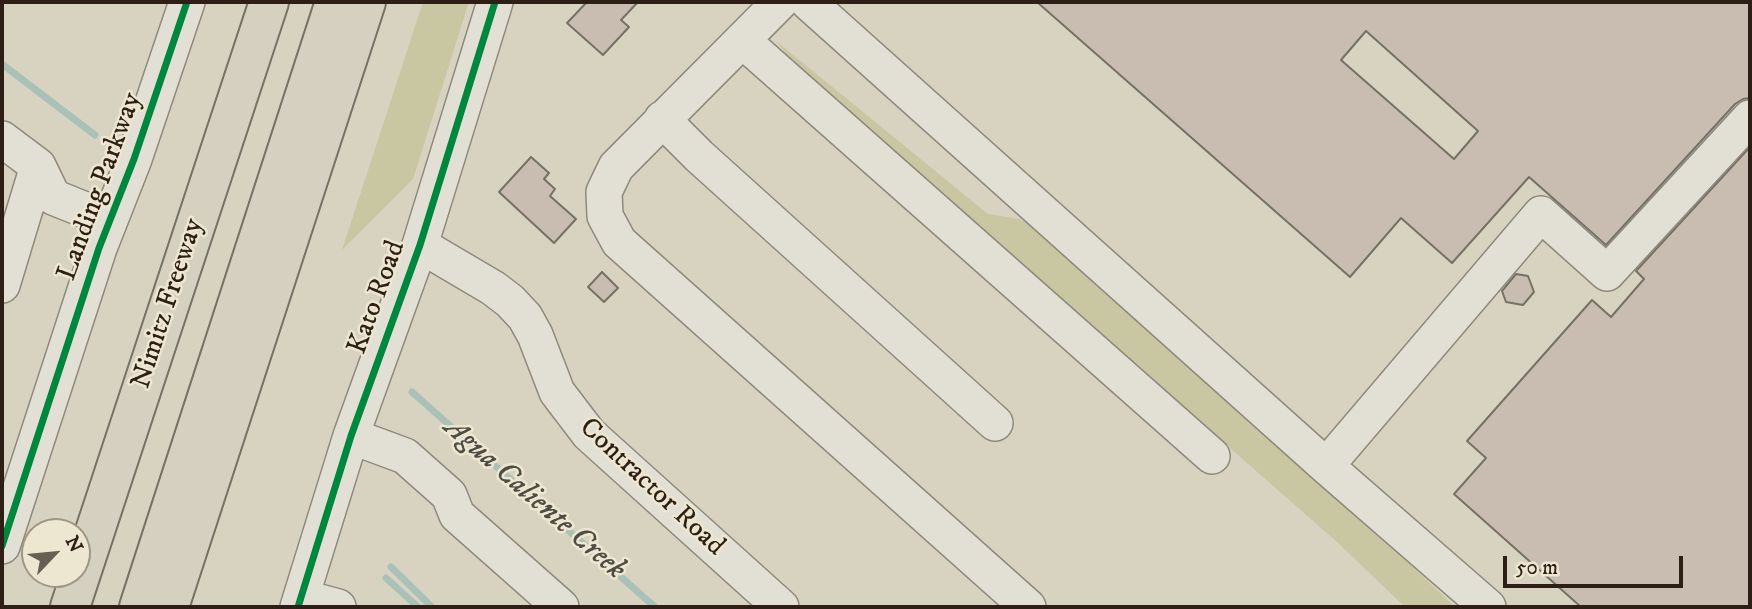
<!DOCTYPE html>
<html>
<head>
<meta charset="utf-8">
<style>
  body { margin:0 }
  #map { position:relative; width:1752px; height:609px; overflow:hidden; background:#d8d3c0; font-family:"IM FELL DW Pica",serif }
  canvas { display:block }
  .frame { position:absolute; inset:0; border:4px solid #2d1f16; pointer-events:none }
  .north { position:absolute; left:21px; top:518px; width:70px; height:70px; box-sizing:border-box; background:#ede6d0; border:2px solid #a09686; border-radius:50%; rotate:64deg; font-size:19px; font-weight:700; line-height:28px; text-align:center; color:#2d1f16 }
  .north::after { content:''; display:block; margin:auto; width:24px; height:32px; background:#695e52; clip-path:polygon(50% 0,100% 100%,50% 72%,0 100%) }
  .scale { position:absolute; left:1503px; top:556px; width:180px; height:32px; box-sizing:border-box; border:4px solid #2d1f16; border-top:0; padding-left:9px; font-size:21px; line-height:24px; white-space:nowrap; color:#2d1f16; -webkit-text-stroke:5px #ede6d0; paint-order:stroke }
</style>
</head>
<body>
<div id="map">
<canvas width="1752" height="609"></canvas>
<div class="frame"></div>
<div class="north">N</div>
<div class="scale">50 m</div>
</div>
<script>
const c = document.querySelector('canvas').getContext('2d');
c.lineJoin = 'round';
function fillPath(path, color) { c.fillStyle = color; c.fill(path, 'evenodd'); }
const shape = rows => new Path2D(rows.map(r => 'M' + r).join(''));
function stroke(path, color, width, dash) { c.strokeStyle = color; c.lineWidth = width; c.lineCap = dash ? 'butt' : 'round'; c.setLineDash(dash || []); c.stroke(path); }
function label(font, color, halo, rows, align = 'center') {
  c.font = font + ' "IM FELL DW Pica",serif'; c.lineWidth = 5; c.setLineDash([]); c.textBaseline = 'middle'; c.strokeStyle = halo; c.fillStyle = color; for (const [text, x, y, turn = 0] of rows) {
    c.save(); c.translate(x, y); c.rotate((+turn || 0) * Math.PI / 180); c.textAlign = isNaN(turn) ? turn : align; if (halo) c.strokeText(text, 0, 0); c.fillText(text, 0, 0); c.restore();
  }
}
fillPath(shape([
  [423,2,469,2,413,179,342,250],
  [776,41,988,214,1019,219,1034,226,1359,516,1455,607,1405,607,1337,542,798,69]
]), '#c8c7a1');
stroke(shape([
  [2,64,95,135],
  [412,392,655,607],
  [391,567,432,607],
  [386,578,418,607]
]), '#aac1b8', 7);
const building = shape([
  [587,2,638,2,621,20,629,27,603,55,567,23,587,2],
  [1037,2,1750,2,1750,98,1743,99,1735,104,1606,245,1529,177,1452,263,1401,218,1350,277,1037,2],
  [1366,31,1478,131,1454,159,1341,60,1366,31],
  [1750,147,1750,607,1581,607,1454,494,1486,458,1467,441,1592,300,1611,317,1644,279,1636,271,1750,147],
  [531,157,549,173,544,179,555,189,550,196,576,219,554,243,499,192,531,157],
  [602,272,618,288,604,302,588,287,602,272],
  [1516,274,1528,276,1534,292,1523,305,1506,302,1502,291,1516,274]
]);
fillPath(building, '#c9bcb1');
stroke(building, '#767166', 2);
const minor = shape([
  [780,2,616,167,604,192,605,216,619,242,1028,607],
  [808,2,1326,466,1488,607],
  [742,40,1212,456],
  [662,119,699,156,995,423],
  [2,139,38,166,53,197,110,220],
  [420,245,493,288,510,301,525,317,535,335,557,392,589,434,781,607],
  [2,285,38,166],
  [351,436,405,456,449,495,457,515,561,607],
  [1326,466,1541,214,1607,273,1750,118],
  [2,546,99,248,134,159,187,2],
  [301,597,338,607],
  [298,607,351,436,420,245,495,2]
]);
const highway = shape([
  [70,607,269,2],
  [139,607,335,2],
  [169,607,366,2]
]);
stroke(minor, '#8e897d', 38);
stroke(highway, '#767166', 42);
stroke(minor, '#e2dfd5', 35);
stroke(highway, '#d6d0c1', 38);
stroke(shape([
  [2,546,99,248,134,159,187,2],
  [298,607,351,436,420,245,495,2]
]), '#00873e', 7);
label('28px', '#2d1f16', '#ede6d0', [
  ["Landing Parkway",101,187,-70],
  ["Kato Road",378,298,-70],
  ["Nimitz Freeway",169,304,-72],
  ["Contractor Road",651,488,43]
]);
label('italic 30px', '#4d4d46', '#ede6d0', [
  ["Agua Caliente Creek",534,500,41]
]);
</script>
</body>
</html>
